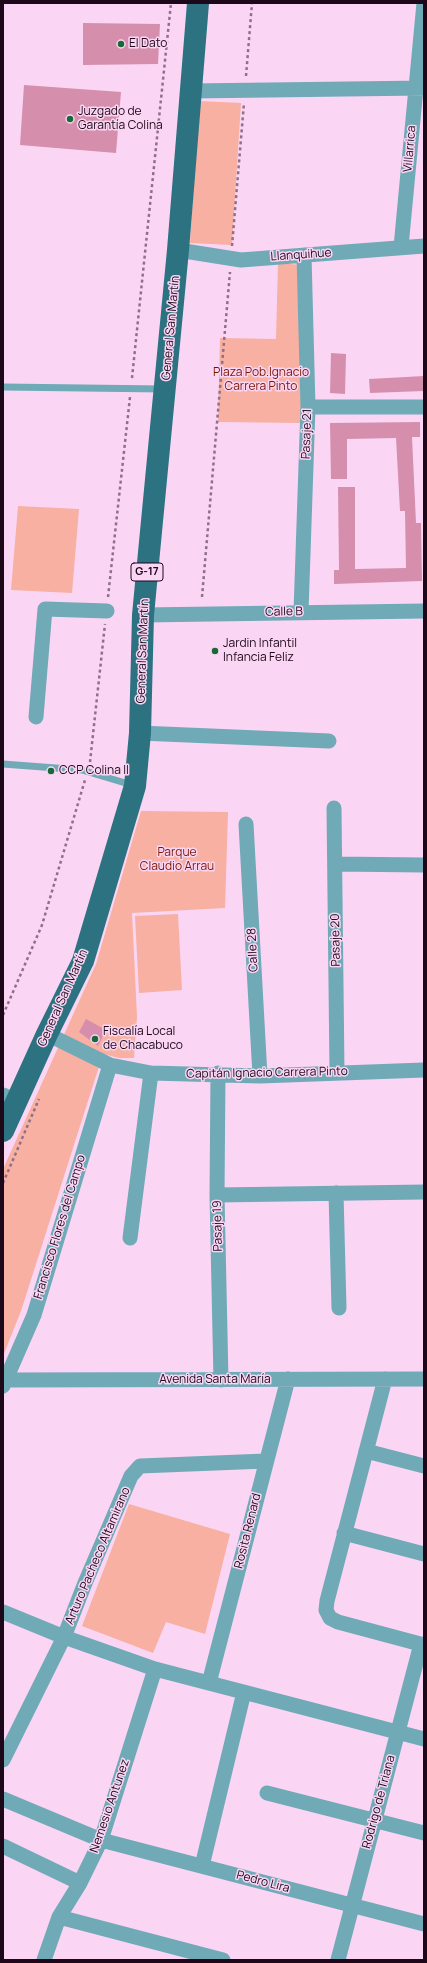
<!DOCTYPE html>
<html>
<head>
<meta charset="utf-8">
<style>
  body { margin:0 }
  #map { position:relative; width:427px; height:1963px; overflow:hidden; background:#fbd6f4; font-family:Manrope,sans-serif }
  canvas { display:block }
  .frame { position:absolute; inset:0; border:4px solid #1d081a; pointer-events:none }
</style>
</head>
<body>
<div id="map">
<canvas width="427" height="1963"></canvas>
<div class="frame"></div>
</div>
<script>
const c = document.querySelector('canvas').getContext('2d');
c.lineJoin = 'round';
function fillPath(path, color) { c.fillStyle = color; c.fill(path, 'evenodd'); }
const shape = rows => new Path2D(rows.map(r => 'M' + r).join(''));
function stroke(path, color, width, dash) { c.strokeStyle = color; c.lineWidth = width; c.lineCap = dash ? 'butt' : 'round'; c.setLineDash(dash || []); c.stroke(path); }
function label(font, color, halo, rows, align = 'center') {
  c.font = font + ' Manrope,sans-serif'; c.lineWidth = 3; c.setLineDash([]); c.textBaseline = 'middle'; c.strokeStyle = halo; c.fillStyle = color; for (const [text, x, y, turn = 0] of rows) {
    c.save(); c.translate(x, y); c.rotate((+turn || 0) * Math.PI / 180); c.textAlign = isNaN(turn) ? turn : align; if (halo) c.strokeText(text, 0, 0); c.fillText(text, 0, 0); c.restore();
  }
}
fillPath(shape([
  [199,101,241,103,232,245,190,243],
  [278,263,302,265,303,423,218,422,220,338,276,339],
  [18,506,79,509,72,593,11,590],
  [141,811,228,812,225,908,132,913,137,1017,134,1058,119,1058,103,1054,21,1311,3,1356,3,1169,96,964],
  [178,914,182,990,139,993,135,916],
  [129,1504,230,1534,205,1634,166,1622,153,1653,82,1626]
]), '#f7b0a1');
fillPath(shape([
  [83,23,160,24,158,64,83,65],
  [24,85,121,92,116,153,20,145],
  [331,353,346,354,345,394,330,393],
  [424,376,424,391,370,393,369,379],
  [420,422,420,437,412,437,416,523,421,523,422,581,334,584,334,570,339,570,338,487,355,487,355,569,406,568,405,511,400,511,396,438,347,439,347,479,331,479,330,423],
  [86,1019,106,1030,98,1046,79,1032]
]), '#d68ead');
stroke(shape([
  [246,76,252,3],
  [232,246,244,103],
  [132,378,171,3],
  [108,597,130,397],
  [202,597,230,272],
  [90,762,105,624],
  [3,1015,42,925,85,780],
  [3,1183,39,1099]
]), '#8e7189', 2.5, [3, 3]);
stroke(shape([
  [3,387,163,389],
  [3,764,82,770,132,785]
]), '#70aab7', 7);
stroke(shape([
  [191,91,424,88],
  [401,247,424,3],
  [178,250,241,260,424,246],
  [308,407,424,407],
  [301,612,308,407,304,255],
  [143,615,424,611],
  [36,717,45,609,107,611],
  [140,733,329,741],
  [334,808,337,1072],
  [246,824,260,1076],
  [335,864,424,865],
  [47,1034,110,1065,151,1073,260,1076,424,1070],
  [218,1073,217,1195,221,1380],
  [3,1095,17,1101],
  [336,1193,339,1308],
  [217,1195,424,1192],
  [130,1238,151,1073],
  [385,1379,327,1601,326,1610,330,1618,338,1622,424,1645],
  [6,1380,424,1379],
  [3,1386,34,1315,110,1065],
  [366,1451,424,1466],
  [344,1533,424,1554],
  [3,1612,64,1637,155,1669,424,1739],
  [209,1683,288,1379],
  [3,1760,64,1637,85,1583,131,1476,140,1466,266,1461],
  [267,1793,424,1833],
  [3,1799,101,1840,424,1924],
  [3,1846,80,1883],
  [202,1866,244,1692],
  [59,1917,223,1960],
  [44,1960,59,1917,80,1883,101,1840,155,1669],
  [338,1960,421,1644]
]), '#70aab7', 15);
stroke(shape([
  [3,1131,47,1034,83,961,135,786,140,733,143,615,178,250,198,3]
]), '#2d7280', 22);
for (const [x, y, r, color] of [
  [121,44,4,"#186838"],
  [70,119,4,"#186838"],
  [215,651,4,"#186838"],
  [51,771,4,"#186838"],
  [95,1039,4,"#186838"]
]) { const dot = new Path2D(); dot.arc(x, y, r, 0, 2 * Math.PI); c.fillStyle = color; c.fill(dot); stroke(dot, '#fbd6f4', 1.5); }
for (const [x, y, w] of [
  [147,572,32]
]) { const box = new Path2D(); box.roundRect(x - w / 2, y - 9, w, 18, 3); c.fillStyle = '#fbd6f4'; c.fill(box); stroke(box, '#1d081a', 1); }
label('bold 11px', '#1d081a', null, [
  ["G-17",147,572]
]);
label('12px', '#1d081a', '#fbd6f4', [
  ["El Dato",129,44],
  ["Juzgado de",78,112],
  ["Garantía Colina",78,126],
  ["Jardin Infantil",223,644],
  ["Infancia Feliz",223,658],
  ["CCP Colina II",59,771],
  ["Fiscalía Local",103,1032],
  ["de Chacabuco",103,1046]
], 'left');
label('12px', '#1d081a', '#fbd6f4', [
  ["Villarrica",410,149,-85],
  ["Llanquihue",301,255,-4],
  ["General San Martín",171,328,-85],
  ["Pasaje 21",307,434,-88],
  ["Calle B",284,612,-1],
  ["General San Martín",143,651,-88],
  ["Pasaje 20",336,940,-91],
  ["Calle 28",253,950,-93],
  ["General San Martín",63,998,-66],
  ["Capitán Ignacio Carrera Pinto",267,1073,-1],
  ["Pasaje 19",218,1226,-91],
  ["Francisco Flores del Campo",60,1227,-73],
  ["Avenida Santa María",215,1380],
  ["Rosita Renard",248,1531,-76],
  ["Arturo Pacheco Altamirano",98,1556,-67],
  ["Rodrigo de Triana",379,1802,-75],
  ["Nemesio Antunez",110,1806,-71],
  ["Pedro Lira",263,1882,15]
]);
label('12px', '#791604', '#fbd6f4', [
  ["Plaza Pob.Ignacio",261,373],
  ["Carrera Pinto",261,387],
  ["Parque",177,853],
  ["Claudio Arrau",177,867]
]);
</script>
</body>
</html>
